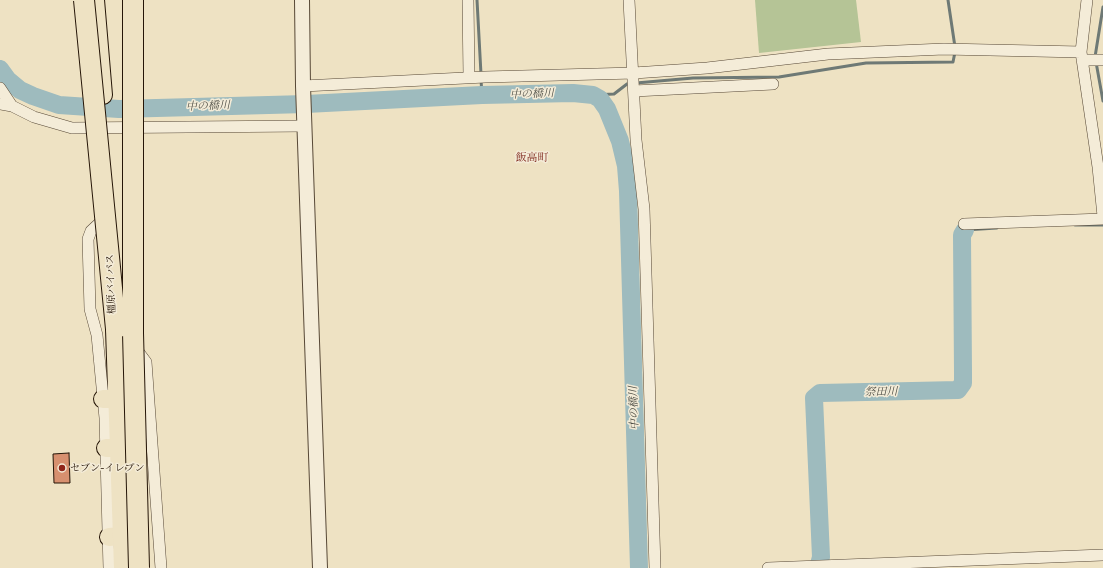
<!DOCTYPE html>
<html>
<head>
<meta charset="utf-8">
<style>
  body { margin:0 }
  canvas { display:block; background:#eee2c3 }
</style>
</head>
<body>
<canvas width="1103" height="568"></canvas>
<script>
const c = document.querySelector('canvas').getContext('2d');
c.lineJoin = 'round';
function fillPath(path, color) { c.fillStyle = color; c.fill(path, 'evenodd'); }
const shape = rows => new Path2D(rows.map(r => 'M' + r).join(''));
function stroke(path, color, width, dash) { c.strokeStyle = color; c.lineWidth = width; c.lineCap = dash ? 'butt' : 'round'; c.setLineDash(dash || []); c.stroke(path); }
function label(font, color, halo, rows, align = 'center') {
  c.font = font + ' "Libre Caslon Text","Noto Serif JP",serif'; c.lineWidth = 3; c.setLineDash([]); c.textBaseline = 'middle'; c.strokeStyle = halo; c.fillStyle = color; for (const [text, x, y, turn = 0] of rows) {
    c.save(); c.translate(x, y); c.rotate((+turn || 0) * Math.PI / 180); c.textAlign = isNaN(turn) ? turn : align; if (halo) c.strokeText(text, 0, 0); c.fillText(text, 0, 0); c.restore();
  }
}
fillPath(shape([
  [755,0,856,0,861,42,759,53]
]), '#b5c496');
stroke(shape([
  [477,0,481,74],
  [948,0,955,47],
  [1095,57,1103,7],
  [1096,62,1103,101],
  [481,80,482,95],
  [636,83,693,78,779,77,866,63,953,62,955,52],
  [593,95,614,94,627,84,630,83],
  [1075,225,1103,225],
  [965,230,997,228]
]), '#6e7975', 3);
stroke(shape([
  [0,69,8,80,20,90,33,96,59,105,119,109,306,104,482,95,573,93,593,95,600,99,607,109,620,141,626,166,628,191,639,568],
  [818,568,821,557,814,398,820,393,958,390,963,383,963,373,962,235,965,230]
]), '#9ebbbe', 18);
const building = shape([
  [69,453,70,483,54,483,53,454,69,453]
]);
fillPath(building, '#d7906f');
stroke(building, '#251507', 1);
const minor = shape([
  [468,0,469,77],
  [629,0,636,140,644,209,655,568],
  [1087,0,1081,52,1098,167,1103,216],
  [1082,60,1103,60],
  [303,86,485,77,634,73,707,68,828,54,944,49,1081,52],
  [0,88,12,106],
  [634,91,773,84],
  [0,104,12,106,34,117,72,128,304,126],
  [106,217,91,231,88,239,90,309,97,335,105,418,109,568],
  [964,224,1103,219],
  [134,346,146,362,161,568],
  [768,568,1103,555]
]);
const tertiary = shape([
  [302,0,303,86,320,568]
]);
const trunk = shape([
  [95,0,103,95],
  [103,399,116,399],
  [106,448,118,448],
  [109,537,121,536]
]);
const motorway = shape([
  [116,329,124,568]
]);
stroke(minor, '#574836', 12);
stroke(tertiary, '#574836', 16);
stroke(trunk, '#251507', 20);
stroke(motorway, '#251507', 22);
stroke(minor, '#f4ecd8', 11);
stroke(tertiary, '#f4ecd8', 14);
stroke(trunk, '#eee2c3', 18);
stroke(motorway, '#eee2c3', 20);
const motorwayBridge = shape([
  [84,0,116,329],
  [133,0,133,333,139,568]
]);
stroke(motorwayBridge, '#251507', 22, []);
stroke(motorwayBridge, '#eee2c3', 20);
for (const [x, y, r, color] of [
  [62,468,4,"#8f2418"]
]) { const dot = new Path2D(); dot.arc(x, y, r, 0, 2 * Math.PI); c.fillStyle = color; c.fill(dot); stroke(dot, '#f4ecd8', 1.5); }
label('10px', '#251507', '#f4ecd8', [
  ["橿原バイパス",111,284,-92]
]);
label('10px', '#251507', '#f4ecd8', [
  ["セブン-イレブン",70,468]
], 'left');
label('italic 11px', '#4f4f47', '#f4ecd8', [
  ["中の橋川",532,94,-2],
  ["中の橋川",208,106,-2],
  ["祭田川",881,392,-1],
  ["中の橋川",634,408,-92]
]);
label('11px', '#7a1f14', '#f4ecd8', [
  ["飯高町",532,158]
]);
</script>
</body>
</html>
